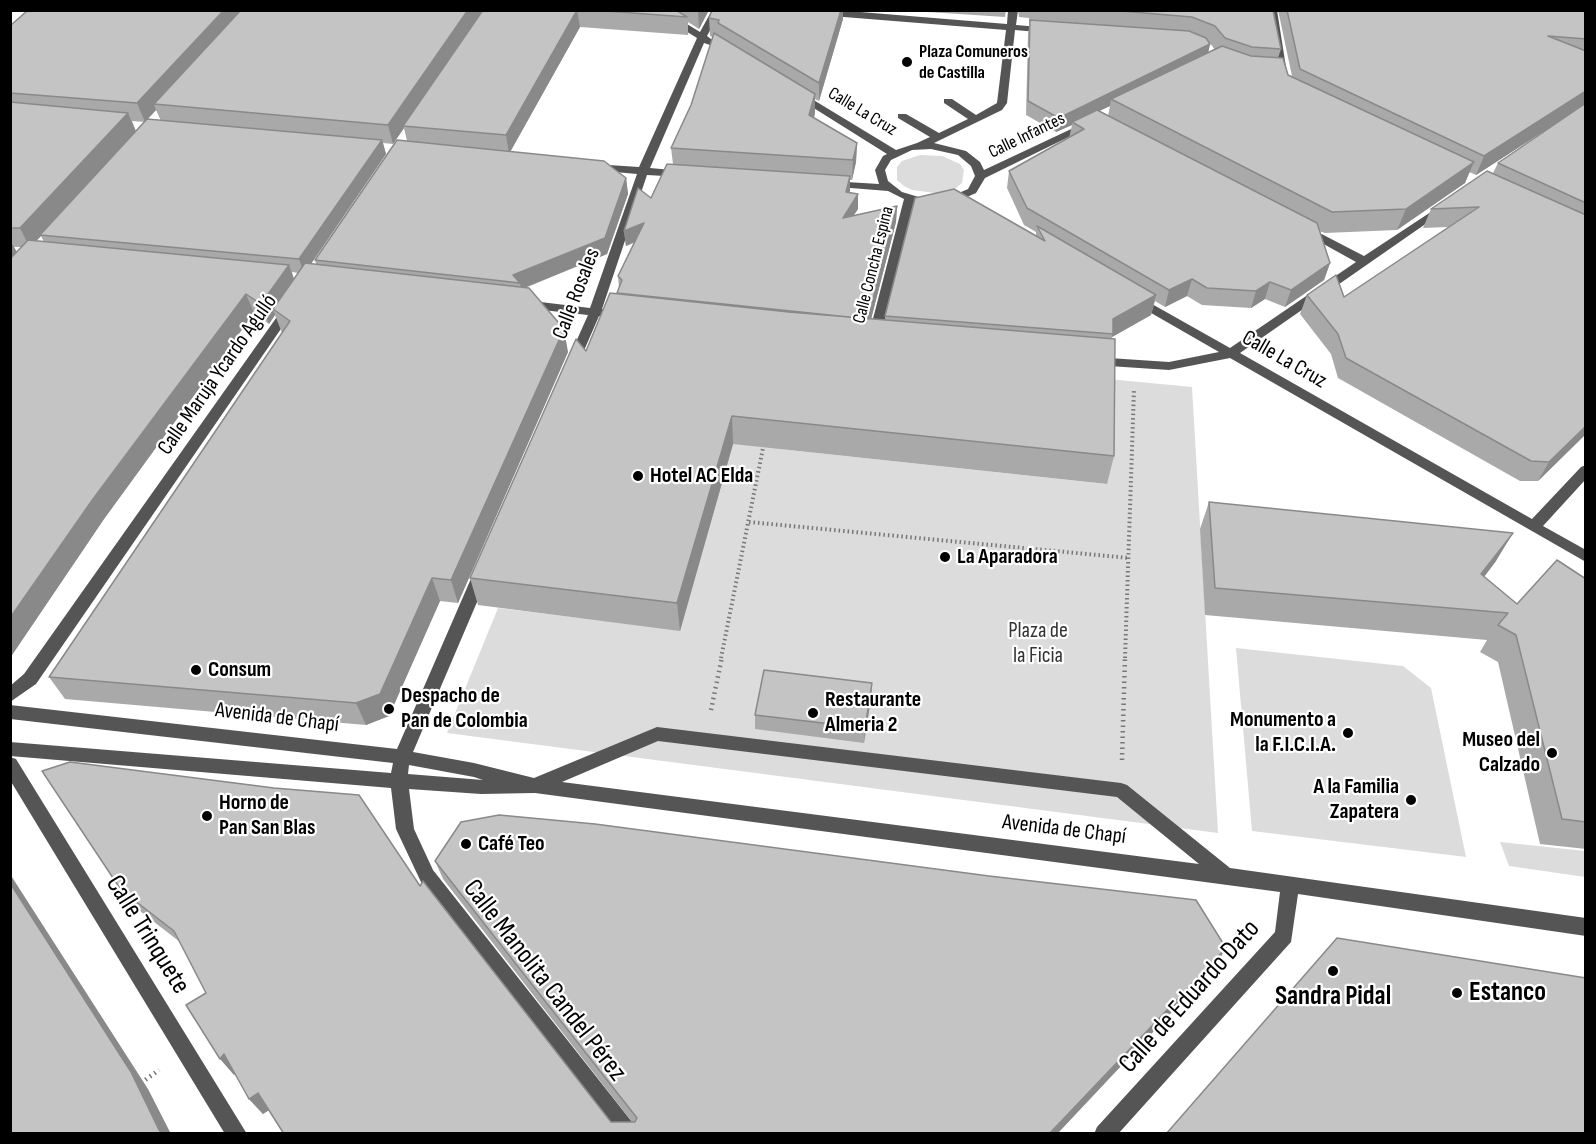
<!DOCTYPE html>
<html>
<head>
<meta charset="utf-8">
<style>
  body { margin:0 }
  #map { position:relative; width:1596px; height:1144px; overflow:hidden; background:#fff; font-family:"Sofia Sans Condensed",sans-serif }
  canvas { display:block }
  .frame { position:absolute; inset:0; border:12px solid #000; pointer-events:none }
</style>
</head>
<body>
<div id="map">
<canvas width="1596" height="1144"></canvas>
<div class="frame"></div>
</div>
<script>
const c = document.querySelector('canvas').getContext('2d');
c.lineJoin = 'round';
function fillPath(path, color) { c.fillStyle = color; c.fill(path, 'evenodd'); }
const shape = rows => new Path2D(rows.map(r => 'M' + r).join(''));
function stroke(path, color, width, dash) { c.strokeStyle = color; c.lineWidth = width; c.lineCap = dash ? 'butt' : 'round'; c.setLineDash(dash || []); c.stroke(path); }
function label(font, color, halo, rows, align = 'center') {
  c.font = font + ' "Sofia Sans Condensed",sans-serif'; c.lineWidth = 4.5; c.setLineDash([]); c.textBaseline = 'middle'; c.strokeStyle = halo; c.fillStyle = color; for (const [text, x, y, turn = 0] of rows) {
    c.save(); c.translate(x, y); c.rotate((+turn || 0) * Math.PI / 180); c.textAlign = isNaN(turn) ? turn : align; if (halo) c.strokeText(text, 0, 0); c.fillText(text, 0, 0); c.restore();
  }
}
fillPath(shape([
  [920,155,942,156,960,164,964,170,962,183,956,188,935,193,912,190,904,186,897,180,897,167,902,161],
  [761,343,780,449,1106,484,1108,379,1192,387,1218,833,447,733,498,608,680,630],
  [1236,648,1403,666,1431,688,1466,857,1252,831],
  [1500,842,1585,851,1585,877,1509,866]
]), '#dcdcdc');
stroke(shape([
  [749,522,1129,558],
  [721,658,764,443],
  [1125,658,1134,389]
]), '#777', 4, [1.5, 3]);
stroke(shape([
  [711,710,722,657],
  [1122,760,1125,657],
  [141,1083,159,1070]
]), '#777', 4.5, [1.5, 4]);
fillPath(shape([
  [652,10,664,10,700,32,712,10,721,10,707,36,715,42,710,45,704,43,650,168,683,171,689,174,683,177,647,175,602,309,623,311,629,315,623,319,599,316,579,362,573,366,567,362,588,315,524,308,518,304,524,300,590,308,637,174,593,170,588,167,593,164,639,167,697,38,652,10],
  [790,10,836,10,1007,24,1008,10,1018,10,1016,25,1051,28,1051,32,1048,33,1015,30,1007,103,1002,110,934,143,966,151,980,162,984,170,1084,123,1093,125,985,178,976,193,958,201,921,204,915,203,880,338,874,342,868,338,904,199,888,191,826,186,824,184,830,181,879,184,875,170,883,156,887,154,793,95,802,93,896,150,917,143,930,137,898,118,898,114,906,114,939,133,968,119,944,103,944,99,952,99,976,115,997,103,1006,30,794,13,790,10],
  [931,149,958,155,971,166,975,176,968,189,952,196,922,198,902,192,888,181,885,170,891,160,912,150,931,149],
  [1267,10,1277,10,1288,80,1279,78,1267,10],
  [1443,204,1447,205,1447,209,1240,353,1532,519,1581,467,1586,465,1586,479,1543,526,1586,550,1586,562,1230,358,1169,370,1094,365,1088,361,1094,357,1169,362,1219,352,1132,302,1132,296,1136,295,1230,348,1356,262,1302,232,1302,228,1310,228,1364,256,1443,204],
  [290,303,296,307,294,310,36,684,10,702,10,686,24,674,286,304,290,303],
  [481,568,486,570,489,574,413,752,474,763,534,778,657,727,1121,783,1127,785,1230,868,1586,918,1586,936,1298,894,1291,942,1118,1134,1094,1134,1097,1127,1275,932,1280,892,535,793,481,794,409,789,414,829,433,870,636,1127,639,1134,616,1134,421,882,396,829,391,788,10,756,10,742,391,773,393,763,10,719,10,705,397,749,473,574,476,570,481,568],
  [658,741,1117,797,1199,864,562,782,658,741],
  [409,765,474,777,483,780,408,774,409,765],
  [10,757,16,759,247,1134,225,1134,10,780,10,757]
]), '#555');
fillPath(shape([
  [28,10,709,10,699,29,688,22,688,35,580,27,510,152,626,178,628,194,607,254,525,288,568,352,458,603,440,601,389,716,366,725,65,699,49,677,282,333,275,315,269,324,254,313,104,519,10,658,10,26],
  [156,110,161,121,136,131,132,121,145,122],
  [404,128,407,141,315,260,316,264,311,264,386,154,383,143,393,144],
  [41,236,44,242,36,241],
  [14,247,21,247,17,252],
  [292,272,298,273,294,279],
  [897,10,1006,10,1005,17],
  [1018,10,1273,10,1281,49,1278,58,1288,75,1292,76,1278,10,1586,10,1586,434,1538,481,1520,481,1338,378,1331,354,1300,314,1307,295,1344,297,1448,227,1423,228,1431,209,1493,173,1498,163,1550,127,1476,175,1469,172,1465,183,1397,230,1325,233,1319,231,1330,263,1324,280,1285,307,1265,299,1251,308,1202,305,1187,296,1165,307,1155,301,1151,315,1112,337,1114,456,1107,484,733,444,680,631,478,605,470,578,586,351,617,294,619,288,618,276,634,242,626,246,624,231,651,198,673,164,671,148,691,105,713,37,710,36,709,18,843,19,819,101,815,99,815,113,814,118,857,143,856,162,852,180,850,180,849,193,858,209,853,216,897,206,896,222,871,319,885,320,885,316,1036,236,1036,232,1024,225,1007,188,1009,171,1069,138,1072,125,1056,132,1026,115,1028,33,1030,23,1029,23,1029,18,1019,17],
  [1210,43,1215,50,1208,53,1210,44],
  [1110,106,1108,116,1099,111],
  [1209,502,1496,561,1484,577,1517,604,1586,579,1586,849,1540,844,1498,662,1480,652,1487,640,1205,615,1200,529],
  [872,683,871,698,864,743,755,729,755,715],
  [435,861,1216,965,1057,1134,284,1134,269,1110,263,1114,249,1099,235,1074,234,1075,206,993,180,942,136,908,121,890,420,886,611,1122,632,1122,443,879]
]), '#a9a9a9');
fillPath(shape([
  [224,10,247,10,154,104,156,110,145,122,137,103],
  [468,10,484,10,403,126,404,128,393,144,388,125],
  [577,10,580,27,509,154,506,135],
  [709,10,699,29,698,11],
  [841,10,843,10,843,19,819,101,819,83],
  [1210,44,1207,58,1111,99,1110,106,1074,123,1072,122,1072,125,1056,132,1059,118],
  [1586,91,1586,104,1476,175,1484,156],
  [815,94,815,113,809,134,809,115],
  [128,113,136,132,30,248,20,228],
  [382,140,386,154,304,274,299,259],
  [857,143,856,162,852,180,853,160],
  [1474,162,1465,183,1397,230,1406,209],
  [850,176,850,191,846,208,846,192],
  [626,178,628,194,607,254,521,289,520,283,513,275],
  [858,194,858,209,842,233,843,218],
  [897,206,896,222,867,335,868,319],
  [644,223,645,238,626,246,624,231],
  [10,240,20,258,10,268],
  [1330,263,1324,280,1285,307,1291,290],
  [289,265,296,285,273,309,275,315,269,324,261,304],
  [1192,279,1187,296,1165,307,1169,290],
  [1270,282,1265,299,1251,308,1256,291],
  [246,294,254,313,104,519,10,658,10,618,93,499],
  [1156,295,1151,315,1112,337,1113,319],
  [564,329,568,352,458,603,451,580],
  [732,416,733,444,680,631,677,603],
  [1586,426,1586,434,1538,481,1549,462],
  [1513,533,1496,561,1465,602,1481,574],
  [432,578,440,601,389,716,366,725,356,703],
  [872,683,871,698,864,743,865,728],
  [10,874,148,1089,171,1134,161,1134,10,883],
  [1226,948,1216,965,1057,1134,1049,1134],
  [224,1054,238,1070,234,1075,220,1059],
  [258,1093,272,1108,263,1114,249,1099]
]), '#898989');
const building = shape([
  [28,10,224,10,137,103,10,93,10,26,28,10],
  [241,10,468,10,388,125,154,104,241,10],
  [483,10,577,10,506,135,403,126,483,10],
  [592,10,676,10,687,17,592,10],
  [712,10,841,10,819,83,718,23,719,20,709,18,712,10],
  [1109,10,1273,10,1281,49,1252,47,1225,38,1215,26,1192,17,1109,10],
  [1287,10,1586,10,1586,39,1548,36,1586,51,1586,91,1484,156,1300,69,1287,10],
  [1030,20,1189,31,1206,38,1210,44,1059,118,1028,101,1030,20],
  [714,33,815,94,809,115,857,143,853,160,671,148,691,105,714,33],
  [1222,46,1251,56,1283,58,1288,75,1474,162,1406,209,1332,212,1111,99,1222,46],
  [10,102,128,113,20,228,10,228,10,102],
  [1586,103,1586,203,1498,163,1586,103],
  [1097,110,1317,223,1330,263,1291,290,1270,282,1256,291,1207,288,1192,279,1169,290,1027,208,1009,171,1084,129,1072,122,1097,110],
  [147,119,382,140,299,259,40,235,147,119],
  [397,140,604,161,626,178,605,238,513,275,520,283,315,260,397,140],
  [667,164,850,176,846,192,858,194,843,218,897,206,868,319,617,293,622,280,618,276,644,223,624,231,638,188,651,198,667,164],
  [1487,171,1586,215,1586,426,1549,462,1531,461,1346,358,1338,334,1307,295,1336,275,1344,297,1479,207,1431,209,1487,171],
  [954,189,1045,241,1037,226,1156,295,1113,319,1113,334,885,316,915,198,954,189],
  [28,240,289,265,261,304,246,294,93,499,10,618,10,259,28,240],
  [305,263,529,288,564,329,451,580,432,578,380,694,356,703,49,677,290,321,273,309,305,263],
  [610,293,789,312,1115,339,1114,456,732,416,677,603,470,578,576,339,586,351,610,293],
  [1209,502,1513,533,1481,574,1517,604,1557,560,1586,579,1586,822,1562,819,1516,635,1498,625,1508,613,1215,588,1209,502],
  [764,670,872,683,865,728,755,715,764,670],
  [70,762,274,788,359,795,420,886,423,881,611,1122,635,1122,637,1118,435,861,461,822,499,815,595,824,989,876,1196,900,1226,948,1049,1134,284,1134,258,1093,249,1099,224,1054,220,1059,186,1005,206,993,174,931,121,890,42,771,70,762],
  [10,883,131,1072,161,1134,10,1134,10,883],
  [1337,938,1586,978,1586,1134,1166,1134,1337,938]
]);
fillPath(building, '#c4c4c4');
stroke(building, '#898989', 1.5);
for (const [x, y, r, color] of [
  [907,62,6,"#000"],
  [638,476,6,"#000"],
  [945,557,6,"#000"],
  [196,670,6,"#000"],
  [389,709,6,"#000"],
  [813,713,6,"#000"],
  [1348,733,6,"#000"],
  [1552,753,6,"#000"],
  [1411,800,6,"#000"],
  [207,816,6,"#000"],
  [466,844,6,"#000"],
  [1333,971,6,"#000"],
  [1457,993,6,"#000"]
]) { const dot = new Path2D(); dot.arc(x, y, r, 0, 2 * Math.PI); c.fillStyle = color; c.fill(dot); stroke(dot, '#fff', 2); }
label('bold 18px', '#000', '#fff', [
  ["Plaza Comuneros",919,52],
  ["de Castilla",919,73]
], 'left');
label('18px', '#000', '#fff', [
  ["Calle La Cruz",862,112,31],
  ["Calle Infantes",1027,136,-26],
  ["Calle Concha Espina",874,265,-76]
]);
label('22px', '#000', '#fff', [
  ["Calle Rosales",577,294,-69],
  ["Calle La Cruz",1284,360,30],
  ["Calle Maruja Ycardo Agulló",218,375,-55],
  ["Avenida de Chapí",277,718,7],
  ["Avenida de Chapí",1064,830,7]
]);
label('bold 22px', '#000', '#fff', [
  ["Hotel AC Elda",650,476],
  ["La Aparadora",957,557],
  ["Consum",208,670],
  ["Despacho de",401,696],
  ["Pan de Colombia",401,721],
  ["Restaurante",825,700],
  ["Almeria 2",825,725],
  ["Monumento a",1336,720,"right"],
  ["la F.I.C.I.A.",1336,745,"right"],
  ["Museo del",1540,740,"right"],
  ["Calzado",1540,765,"right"],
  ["A la Familia",1399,787,"right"],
  ["Zapatera",1399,812,"right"],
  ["Horno de",219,803],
  ["Pan San Blas",219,828],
  ["Café Teo",478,844]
], 'left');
label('22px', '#333', '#fff', [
  ["Plaza de",1038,631],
  ["la Ficia",1038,656]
]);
label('27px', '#000', '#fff', [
  ["Calle Trinquete",147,935,58],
  ["Calle Manolita Candel Pérez",544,981,52],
  ["Calle de Eduardo Dato",1190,997,-48]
]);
label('bold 27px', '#000', '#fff', [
  ["Estanco",1469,993],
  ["Sandra Pidal",1333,997,"center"]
], 'left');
</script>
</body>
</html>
